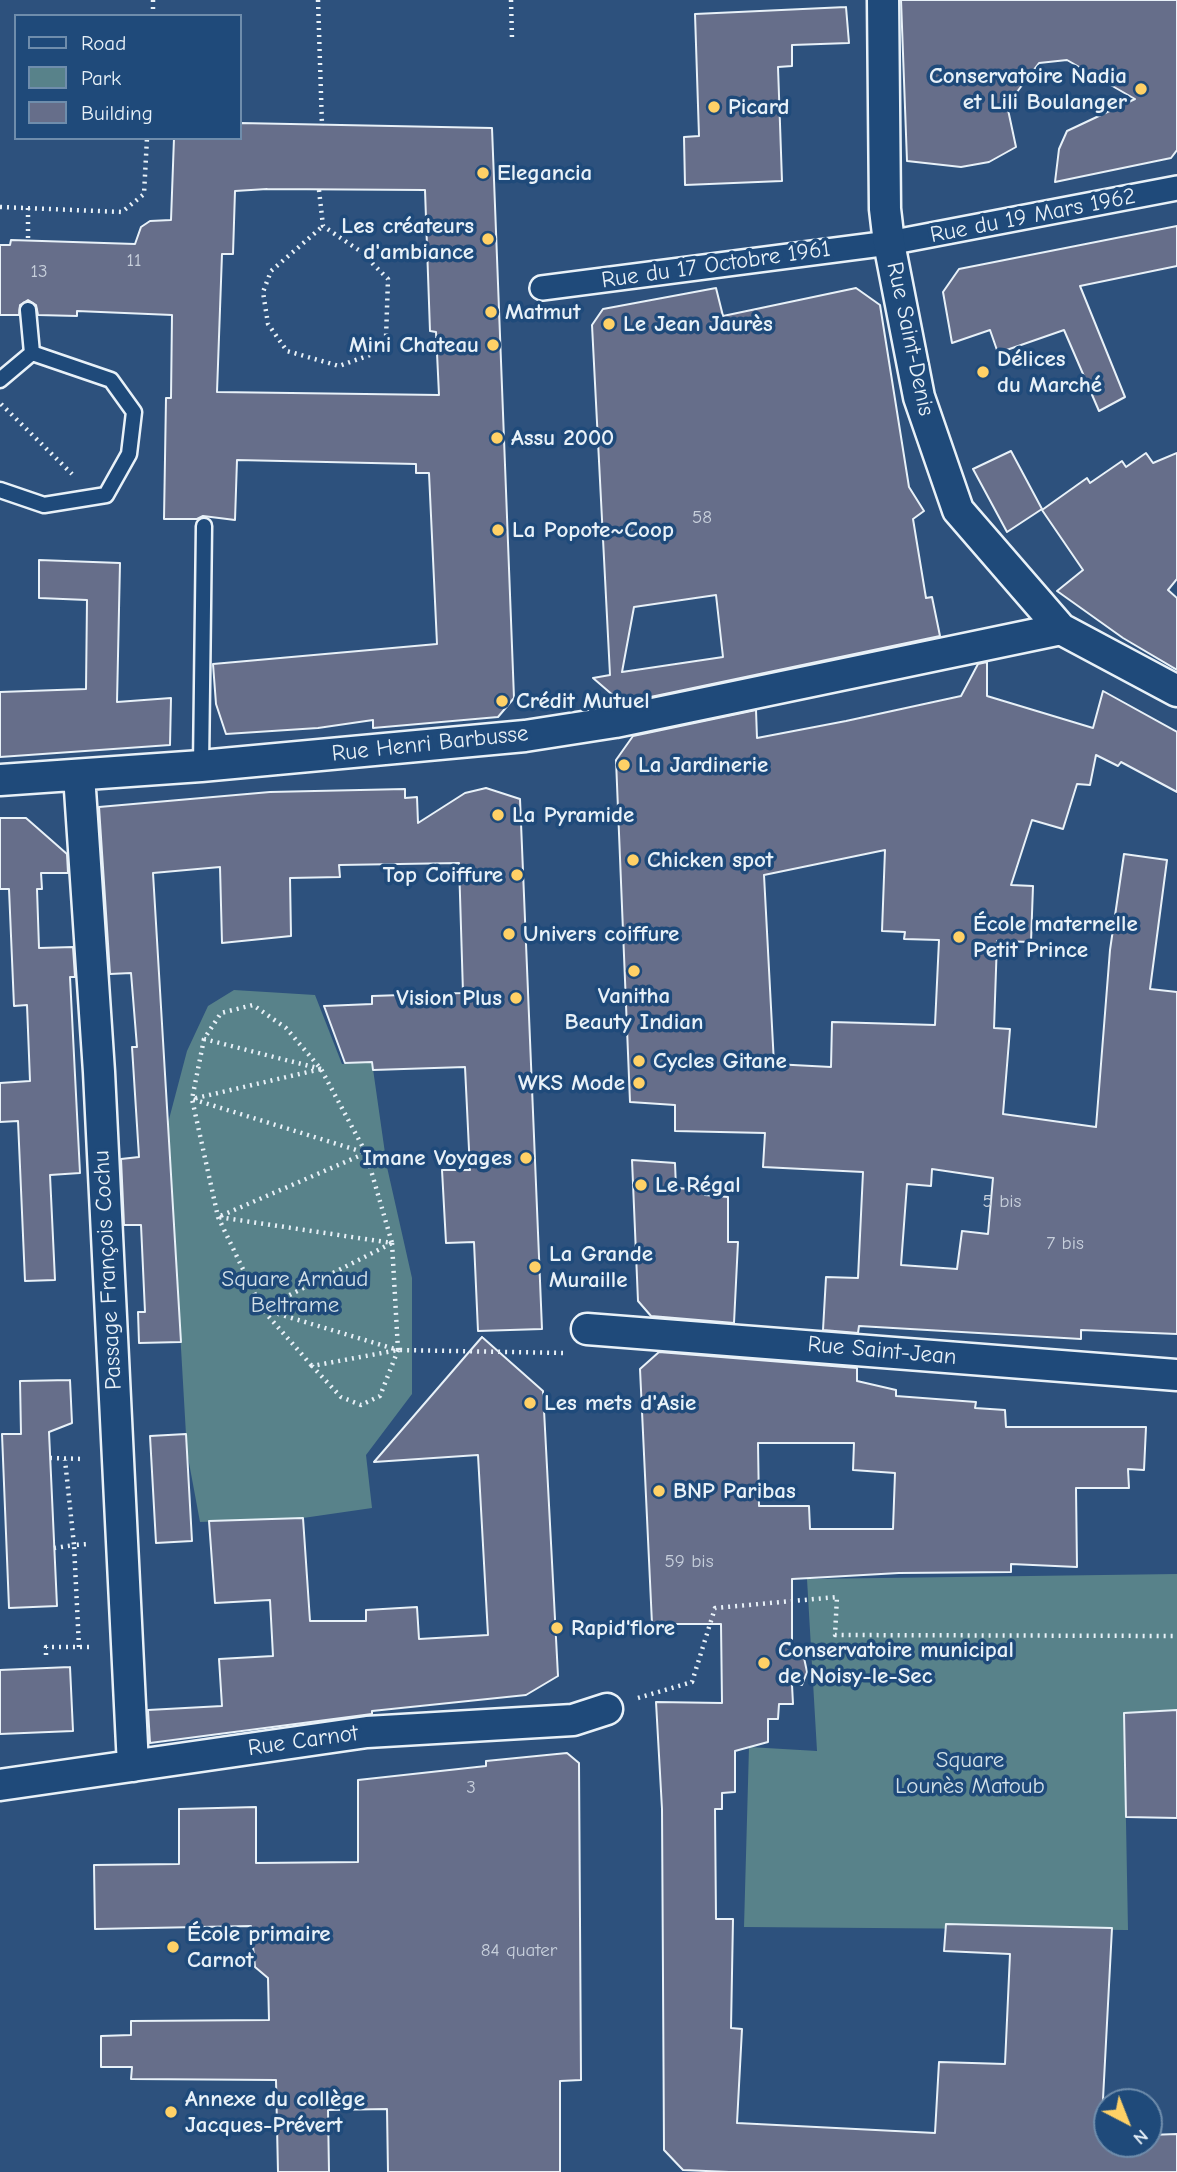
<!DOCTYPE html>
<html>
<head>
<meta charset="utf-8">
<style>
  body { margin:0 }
  #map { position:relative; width:1177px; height:2172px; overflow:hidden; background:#2d517d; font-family:"Comic Neue",sans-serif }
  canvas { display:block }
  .legend { position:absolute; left:14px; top:14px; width:228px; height:126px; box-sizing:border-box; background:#1f4a7a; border:2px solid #6f8dac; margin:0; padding:9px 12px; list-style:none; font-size:21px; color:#e8f1f8 }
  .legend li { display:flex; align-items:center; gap:14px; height:35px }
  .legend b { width:35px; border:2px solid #6f8dac }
  .north { position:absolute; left:1093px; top:2088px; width:70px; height:70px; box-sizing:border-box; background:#1f4a7a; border:2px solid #6f8dac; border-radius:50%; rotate:138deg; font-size:19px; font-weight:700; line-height:28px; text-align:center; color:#e8f1f8 }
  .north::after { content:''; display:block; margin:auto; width:24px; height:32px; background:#ffd166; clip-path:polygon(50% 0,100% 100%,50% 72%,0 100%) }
</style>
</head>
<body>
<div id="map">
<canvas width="1177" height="2172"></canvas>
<ul class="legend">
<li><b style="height:9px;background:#1f4a7a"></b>Road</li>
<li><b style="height:19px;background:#58828a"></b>Park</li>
<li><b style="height:19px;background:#666e8a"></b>Building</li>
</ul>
<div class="north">N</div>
</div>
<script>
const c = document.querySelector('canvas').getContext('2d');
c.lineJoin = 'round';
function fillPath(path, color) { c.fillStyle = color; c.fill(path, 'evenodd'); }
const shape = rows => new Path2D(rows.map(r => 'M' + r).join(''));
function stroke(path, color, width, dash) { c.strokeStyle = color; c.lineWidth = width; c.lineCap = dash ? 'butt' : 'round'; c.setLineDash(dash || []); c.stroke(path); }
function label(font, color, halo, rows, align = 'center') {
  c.font = font + ' "Comic Neue",sans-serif'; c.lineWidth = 7; c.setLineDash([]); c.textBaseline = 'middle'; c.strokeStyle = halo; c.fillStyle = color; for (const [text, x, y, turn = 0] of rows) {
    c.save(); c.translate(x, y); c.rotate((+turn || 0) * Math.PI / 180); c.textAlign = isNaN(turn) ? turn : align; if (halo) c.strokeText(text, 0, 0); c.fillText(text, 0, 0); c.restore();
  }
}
fillPath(shape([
  [234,990,315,995,342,1064,372,1062,387,1167,412,1278,412,1394,366,1455,372,1508,303,1518,200,1522,187,1452,168,1123,187,1051,208,1006],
  [1177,1574,1177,1714,1124,1714,1128,1930,744,1927,749,1747,817,1751,807,1579]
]), '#58828a');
const building = shape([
  [901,0,1177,0,1177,150,1171,158,1055,182,1059,149,1067,131,1135,99,1067,60,1039,63,1007,105,1016,147,989,162,961,167,907,161,901,0],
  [846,7,849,43,792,45,792,66,778,67,782,181,685,185,684,137,699,136,695,14,846,7],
  [240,123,492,128,514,698,498,717,373,728,373,720,318,728,226,734,216,704,213,664,437,644,429,473,416,473,416,464,237,460,235,520,203,516,197,519,164,519,166,398,171,398,172,315,77,311,77,316,38,315,36,305,28,300,20,305,19,315,0,315,0,245,10,245,11,240,135,244,141,227,150,221,171,220,174,138,240,138,240,123],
  [267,189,425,190,430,331,436,332,439,395,217,392,222,254,233,254,235,191,267,189],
  [1177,226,1177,266,1080,286,1125,397,1099,411,1064,330,998,353,990,330,952,343,943,292,959,269,1177,226],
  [716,288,723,316,856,288,880,305,909,487,924,511,913,519,926,598,932,597,940,636,622,703,593,678,610,675,592,325,603,309,716,288],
  [716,595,723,657,622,672,634,607,716,595],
  [1011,451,1042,509,1007,532,973,469,1011,451],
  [1146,453,1153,463,1177,453,1177,579,1168,590,1177,598,1177,670,1123,638,1057,591,1083,570,1042,510,1087,478,1090,483,1122,461,1126,467,1146,453],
  [39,560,120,563,117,702,171,698,170,745,0,757,0,692,86,689,87,600,39,598,39,560],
  [987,662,987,696,1093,728,1103,691,1177,732,1177,792,1121,762,1118,766,1096,755,1090,785,1077,784,1063,829,1032,820,1011,885,1033,886,1031,942,997,941,994,1028,1010,1029,1003,1114,1096,1127,1110,950,1124,854,1167,860,1150,989,1177,992,1177,1334,1081,1330,1081,1339,859,1326,858,1333,823,1330,826,1277,858,1278,863,1172,763,1167,765,1133,675,1131,675,1105,630,1102,616,760,633,736,756,710,757,738,846,721,961,696,978,664,987,662],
  [885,850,882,931,905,932,904,939,939,940,935,1025,832,1022,831,1067,774,1064,764,875,885,850],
  [932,1169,993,1178,988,1234,962,1231,957,1269,901,1265,907,1184,931,1186,932,1169],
  [486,788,520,799,542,1329,478,1331,474,1242,446,1243,442,1170,470,1170,465,1067,373,1070,372,1062,345,1063,324,1006,372,1004,372,996,463,993,459,863,339,865,340,877,290,878,291,936,222,943,220,867,153,873,181,1342,139,1343,138,1312,145,1312,141,1225,124,1225,121,1159,139,1157,132,1047,137,1047,131,973,110,974,99,807,270,792,405,789,405,798,417,797,418,823,465,793,486,788],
  [0,818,26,818,67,854,68,873,41,873,42,889,37,889,39,948,73,947,75,977,70,977,80,1173,50,1175,55,1280,25,1281,18,1121,0,1122,0,1083,30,1081,27,1005,14,1006,9,889,0,889,0,818],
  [632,1160,675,1163,676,1188,705,1190,705,1195,728,1197,728,1242,738,1242,734,1323,651,1316,638,1301,632,1160],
  [482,1337,543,1391,558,1676,526,1695,372,1711,372,1714,150,1743,148,1710,222,1706,219,1659,273,1656,270,1600,215,1603,209,1521,303,1518,310,1621,366,1621,366,1610,417,1607,419,1639,488,1635,478,1455,374,1462,482,1337],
  [659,1352,857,1368,857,1381,896,1390,896,1396,976,1402,975,1408,1005,1410,1006,1427,1146,1427,1144,1470,1128,1469,1129,1488,1076,1488,1077,1567,1011,1564,1011,1572,899,1573,792,1579,792,1653,803,1653,807,1672,802,1685,792,1685,793,1704,779,1704,778,1719,768,1719,768,1742,735,1751,735,1792,722,1793,722,1809,715,1809,716,1919,733,1919,731,2028,742,2029,737,2123,935,2133,939,2062,1005,2064,1010,1954,944,1951,946,1924,1112,1928,1101,2137,1107,2136,1107,2144,1149,2144,1149,2135,1177,2134,1177,2172,729,2172,683,2170,664,2150,662,1809,656,1702,722,1703,721,1624,652,1624,640,1369,659,1352],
  [758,1443,854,1443,853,1470,895,1473,893,1529,810,1529,809,1506,759,1506,758,1443],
  [70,1380,72,1423,49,1432,57,1606,9,1608,2,1434,21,1434,20,1381,70,1380],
  [186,1434,192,1541,156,1543,150,1436,186,1434],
  [70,1667,73,1731,0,1734,0,1670,70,1667],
  [1177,1710,1177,1818,1126,1817,1124,1713,1177,1710],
  [567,1753,579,1763,581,2080,560,2081,560,2172,388,2172,387,2109,328,2110,329,2172,278,2172,276,2080,131,2079,132,2067,101,2067,101,2036,131,2035,131,2021,269,2020,268,1978,255,1967,251,1926,95,1929,94,1865,179,1864,179,1809,256,1807,256,1863,358,1862,358,1780,486,1766,486,1761,567,1753]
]);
fillPath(building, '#666e8a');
stroke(building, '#e8f1f8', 2);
const service = shape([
  [0,380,32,353,28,310],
  [0,490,44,505,106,495,129,454,134,412,111,380,32,353],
  [201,766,204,526]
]);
const pedestrian = shape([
  [542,288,889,243,1177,188]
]);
const minor = shape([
  [883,0,885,209,889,243,919,397,958,510,1061,629,1177,691],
  [79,775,99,1072,133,1766],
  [0,780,201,766,525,736,615,722,1061,629],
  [587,1329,1177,1375],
  [0,1785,367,1732,573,1720,607,1709]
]);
stroke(service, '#e8f1f8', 19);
stroke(pedestrian, '#e8f1f8', 28);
stroke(minor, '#e8f1f8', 35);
stroke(shape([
  [318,0,322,126],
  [511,0,512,39],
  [153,16,153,0],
  [319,190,323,226,360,251,388,279,386,338,370,355,339,366,287,351,268,324,263,292,271,271,323,226],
  [0,207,122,212,144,194,147,138],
  [28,208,28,240],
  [1,404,72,474],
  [204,1039,192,1099,218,1217,262,1309,312,1366],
  [321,1069,204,1039,221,1013,253,1005,286,1028,321,1069,366,1153,192,1099,321,1069],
  [366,1153,392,1243,218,1217,366,1153],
  [392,1243,398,1350,262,1309,392,1243],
  [398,1350,380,1396,361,1405,341,1397,312,1366,398,1350,563,1353],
  [50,1458,84,1459],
  [54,1548,74,1545,65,1460],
  [79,1647,74,1545,88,1544],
  [46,1655,46,1647,94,1647],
  [638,1698,692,1682,715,1608,837,1597,835,1635,1177,1636]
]), '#e8f1f8', 4.5, [2, 5]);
stroke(service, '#1f4a7a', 14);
stroke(pedestrian, '#1f4a7a', 23);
stroke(minor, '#1f4a7a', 30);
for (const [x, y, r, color] of [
  [1141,89,7,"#ffd166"],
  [714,107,7,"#ffd166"],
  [483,173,7,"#ffd166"],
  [488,239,7,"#ffd166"],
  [491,312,7,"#ffd166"],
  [609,324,7,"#ffd166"],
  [493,345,7,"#ffd166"],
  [983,372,7,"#ffd166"],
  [497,438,7,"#ffd166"],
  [498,530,7,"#ffd166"],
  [502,701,7,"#ffd166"],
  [624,765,7,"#ffd166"],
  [498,815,7,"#ffd166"],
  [633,860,7,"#ffd166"],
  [517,875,7,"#ffd166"],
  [509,934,7,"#ffd166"],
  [959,937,7,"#ffd166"],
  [634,971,7,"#ffd166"],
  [516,998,7,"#ffd166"],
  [639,1061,7,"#ffd166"],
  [639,1083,7,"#ffd166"],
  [526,1158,7,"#ffd166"],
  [641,1185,7,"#ffd166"],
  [535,1267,7,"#ffd166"],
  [530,1403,7,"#ffd166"],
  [659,1491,7,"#ffd166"],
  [557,1628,7,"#ffd166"],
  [764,1663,7,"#ffd166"],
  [173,1947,7,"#ffd166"],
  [171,2112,7,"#ffd166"]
]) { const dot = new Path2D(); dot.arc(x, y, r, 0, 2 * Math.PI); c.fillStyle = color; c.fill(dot); stroke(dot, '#1f4a7a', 2.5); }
label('19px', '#c8d0dc', null, [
  ["11",134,261],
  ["13",39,272],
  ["58",702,518],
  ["5 bis",1002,1202],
  ["7 bis",1065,1244],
  ["59 bis",689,1562],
  ["3",471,1788],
  ["84 quater",519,1951]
]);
label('bold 23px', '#e8f1f8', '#1f4a7a', [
  ["Conservatoire Nadia",1127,76,"right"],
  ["et Lili Boulanger",1127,102,"right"],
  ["Picard",728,107],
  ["Elegancia",497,173],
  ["Les créateurs",474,226,"right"],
  ["d'ambiance",474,252,"right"],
  ["Matmut",505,312],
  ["Le Jean Jaurès",623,324],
  ["Mini Chateau",479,345,"right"],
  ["Délices",997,359],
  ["du Marché",997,385],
  ["Assu 2000",511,438],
  ["La Popote~Coop",512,530],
  ["Crédit Mutuel",516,701],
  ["La Jardinerie",638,765],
  ["La Pyramide",512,815],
  ["Chicken spot",647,860],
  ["Top Coiffure",503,875,"right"],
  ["École maternelle",973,924],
  ["Petit Prince",973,950],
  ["Univers coiffure",523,934],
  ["Vanitha",634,996,"center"],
  ["Beauty Indian",634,1022,"center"],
  ["Vision Plus",502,998,"right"],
  ["Cycles Gitane",653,1061],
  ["WKS Mode",625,1083,"right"],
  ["Imane Voyages",512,1158,"right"],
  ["Le Régal",655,1185],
  ["La Grande",549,1254],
  ["Muraille",549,1280],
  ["Les mets d'Asie",544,1403],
  ["BNP Paribas",673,1491],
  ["Rapid'flore",571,1628],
  ["Conservatoire municipal",778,1650],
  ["de Noisy-le-Sec",778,1676],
  ["École primaire",187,1934],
  ["Carnot",187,1960],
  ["Annexe du collège",185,2099],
  ["Jacques-Prévert",185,2125]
], 'left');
label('23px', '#e8f1f8', '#1f4a7a', [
  ["Rue du 19 Mars 1962",1033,216,-11],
  ["Rue du 17 Octobre 1961",716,265,-8],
  ["Rue Saint-Denis",910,339,78],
  ["Rue Henri Barbusse",430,744,-6],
  ["Passage François Cochu",108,1270,-93],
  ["Rue Saint-Jean",882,1351,5],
  ["Rue Carnot",303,1741,-8]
]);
label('23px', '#d2e0e8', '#1f4a7a', [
  ["Square Arnaud",295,1279],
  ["Beltrame",295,1305],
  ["Square",970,1760],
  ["Lounès Matoub",970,1786]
]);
</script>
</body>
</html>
